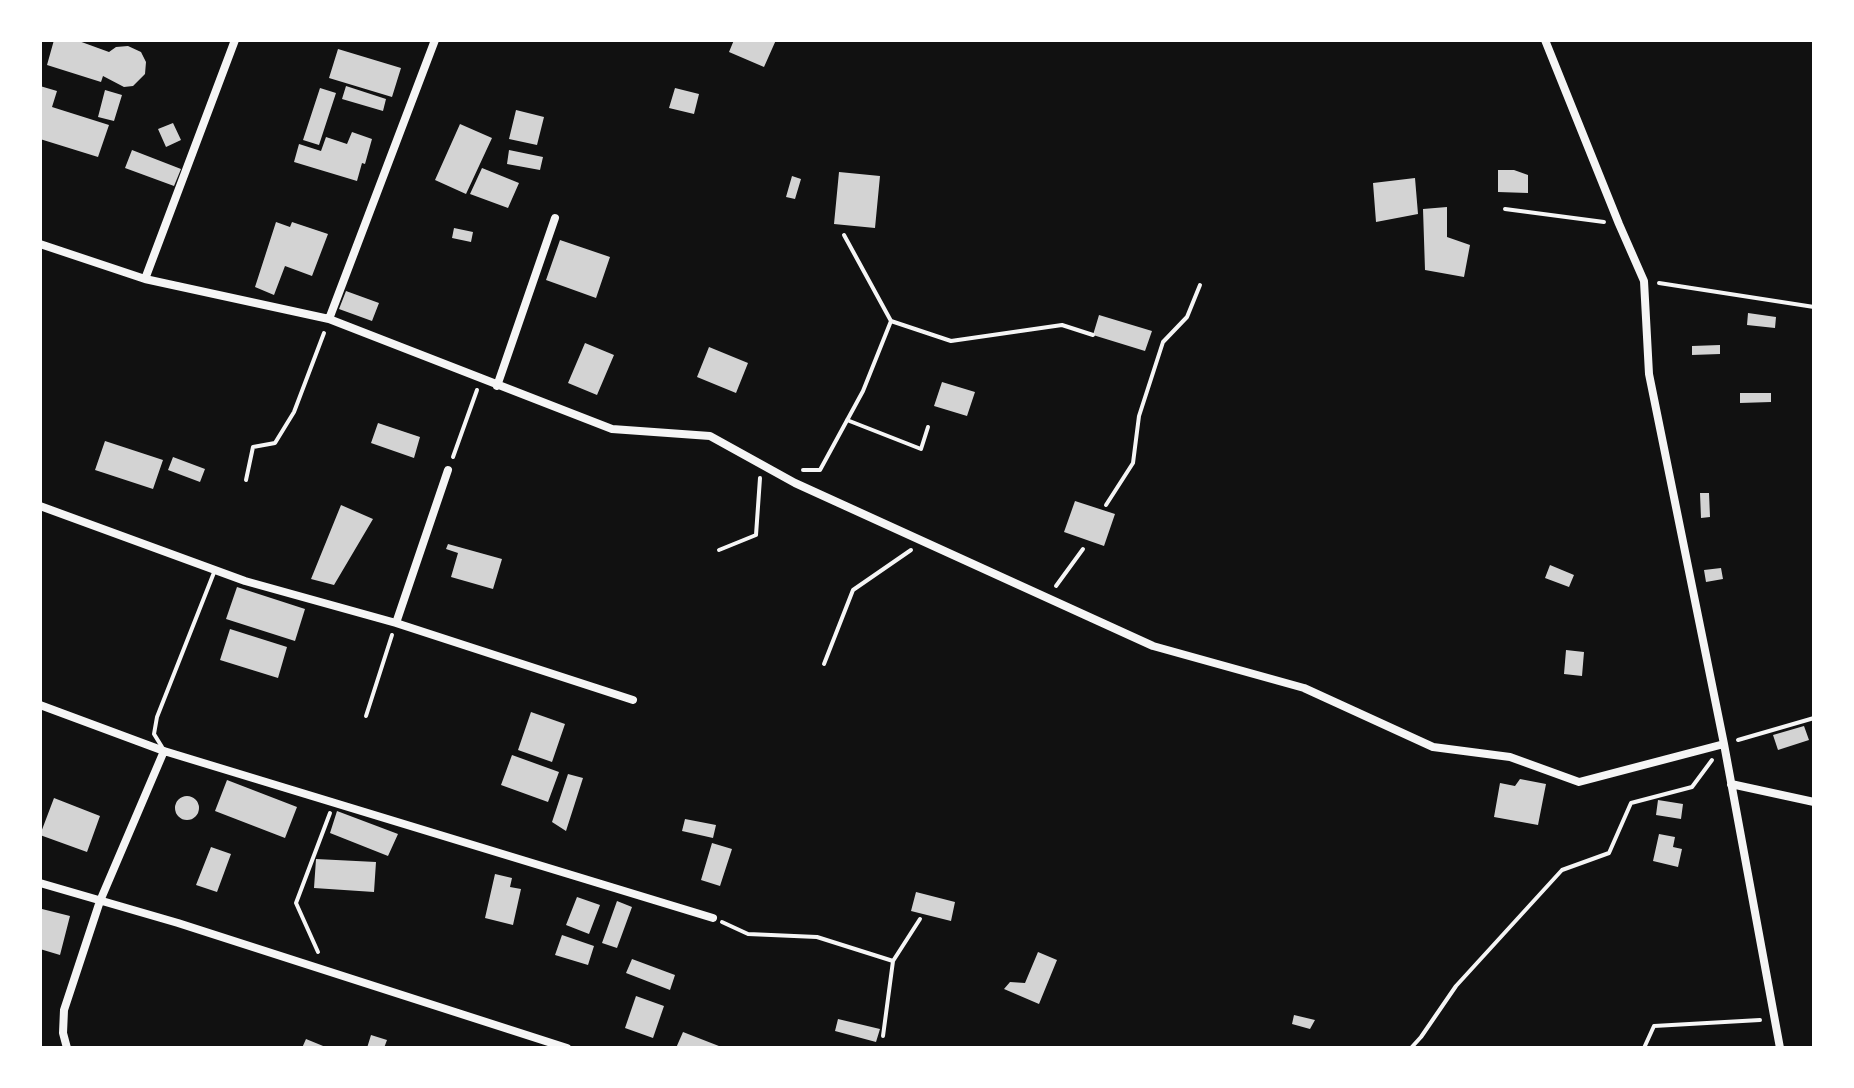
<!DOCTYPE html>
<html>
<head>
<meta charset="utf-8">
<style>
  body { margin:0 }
  #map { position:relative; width:1854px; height:1088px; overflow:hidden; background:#111; font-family:"Roboto Condensed",sans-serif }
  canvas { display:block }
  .frame { position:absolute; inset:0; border:42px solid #fff; pointer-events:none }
</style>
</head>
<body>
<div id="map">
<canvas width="1854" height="1088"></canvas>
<div class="frame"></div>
</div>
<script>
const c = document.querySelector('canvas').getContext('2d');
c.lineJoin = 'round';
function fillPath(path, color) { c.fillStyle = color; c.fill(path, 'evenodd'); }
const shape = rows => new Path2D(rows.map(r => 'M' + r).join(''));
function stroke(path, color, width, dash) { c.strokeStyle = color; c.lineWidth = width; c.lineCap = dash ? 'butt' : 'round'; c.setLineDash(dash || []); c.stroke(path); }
fillPath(shape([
  [54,40,76,40,109,52,116,47,128,46,141,52,146,62,145,74,133,86,124,87,103,76,101,82,47,65],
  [734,40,776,40,764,67,729,52],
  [338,49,401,68,392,97,329,78],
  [40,86,57,91,52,107,109,125,98,157,40,139],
  [346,86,386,99,383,111,342,99],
  [320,88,336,93,319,145,303,140],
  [675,88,699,94,694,114,669,108],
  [105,90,122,95,114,121,98,117],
  [516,110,544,117,537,145,509,139],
  [173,123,181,140,166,147,158,129],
  [460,124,492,138,466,194,435,180],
  [352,132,372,139,365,164,362,163,357,181,294,162,299,144,321,151,326,137,347,144],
  [132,150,181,169,174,186,125,168],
  [509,150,543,157,540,170,507,164],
  [482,168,519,183,508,208,470,194],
  [1498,170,1514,170,1528,175,1528,193,1498,192],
  [839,172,880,176,875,228,834,224],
  [792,176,801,179,795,199,786,197],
  [1415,178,1418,214,1376,222,1373,183],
  [1447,207,1447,237,1470,245,1464,277,1425,270,1423,209],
  [276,222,290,227,292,222,328,234,312,276,285,266,274,295,255,287],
  [454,228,473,232,471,242,452,238],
  [560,240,610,257,596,298,546,280],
  [346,291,379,303,372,321,339,309],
  [1748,313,1776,317,1775,328,1747,325],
  [1099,315,1152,331,1145,351,1093,335],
  [585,343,614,355,597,395,568,383],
  [1720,345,1720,354,1692,355,1692,346],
  [709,347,748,363,736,393,697,377],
  [942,382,975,392,967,416,934,406],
  [1740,393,1771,393,1771,402,1740,403],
  [378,423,420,437,414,458,371,443],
  [105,441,163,460,153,489,95,470],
  [173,457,205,469,200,482,168,470],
  [1700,493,1709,493,1710,517,1701,518],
  [1075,501,1115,514,1104,546,1064,532],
  [341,505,373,519,334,585,311,579],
  [448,544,502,559,493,589,451,577,458,553,446,549],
  [1550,565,1574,575,1569,587,1545,578],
  [1721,568,1723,579,1706,582,1704,570],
  [237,587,305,609,295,641,226,619],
  [230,629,287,647,278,678,220,660],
  [1566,650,1584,652,1582,676,1564,674],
  [531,712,565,724,552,762,518,750],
  [1804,726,1809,740,1778,750,1773,735],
  [512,755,559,772,548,802,501,785],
  [568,774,583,778,566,831,552,822],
  [1520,779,1546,784,1538,825,1494,817,1500,783,1515,786],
  [227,780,297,807,285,838,215,811],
  '175 808a12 12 0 1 1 24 0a12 12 0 1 1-24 0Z',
  [54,798,100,816,87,852,40,835],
  [1658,800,1683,804,1681,819,1656,815],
  [337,811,398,834,388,856,330,833],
  [685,819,716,825,713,838,682,831],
  [1659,834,1675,837,1673,847,1682,849,1678,867,1653,861],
  [712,843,732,849,720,886,701,880],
  [211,847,231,854,217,892,196,885],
  [316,859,376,862,374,892,314,888],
  [495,874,512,878,510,887,521,889,513,925,485,918],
  [916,892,955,902,951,921,911,911],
  [577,897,600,905,589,934,566,925],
  [617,901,632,907,617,948,602,943],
  [42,909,70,916,60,955,40,949],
  [562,935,594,946,588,965,555,955],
  [1038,952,1057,960,1039,1004,1004,989,1010,982,1025,983],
  [632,959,675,975,670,990,626,973],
  [636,996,664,1006,653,1038,625,1028],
  [1294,1015,1315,1020,1310,1029,1292,1024],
  [838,1019,880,1029,876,1042,835,1031],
  [683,1032,724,1048,676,1048],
  [371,1035,387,1040,384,1048,367,1048],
  [306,1039,328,1048,302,1048]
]), '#d3d3d3');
stroke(shape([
  [1505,209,1604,222],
  [1659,283,1814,307],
  [891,321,951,341,1062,325,1093,335],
  [847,420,921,449,928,427],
  [453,457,477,390],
  [803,470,820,470,863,391,891,321,844,235],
  [246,480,253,447,275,443,294,412,324,333],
  [1106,505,1133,463,1139,416,1163,342,1187,317,1200,285],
  [719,550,756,535,760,478],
  [1056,586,1083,549],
  [824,664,853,590,911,550],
  [366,716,392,635],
  [1738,740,1814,718],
  [722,922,748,934,817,937,893,961,920,919],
  [318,952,296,903,330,813],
  [883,1036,893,961],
  [1411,1048,1421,1037,1456,986,1562,870,1609,853,1631,803,1692,787,1712,760],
  [1644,1048,1654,1026,1760,1020]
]), '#f5f5f5', 4);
stroke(shape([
  [162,747,154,734,157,717,215,570]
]), '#f5f5f5', 4);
stroke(shape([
  [1545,40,1619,224,1644,281,1649,374,1724,744,1780,1048],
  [40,244,145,279,329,319,612,429,710,436,795,483,1153,646,1304,688,1433,747,1510,757,1579,782,1724,744],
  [145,279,235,40],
  [329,319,435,40],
  [497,386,555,218],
  [40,506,245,581,396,623,633,700],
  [396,623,448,470],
  [40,705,164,751,713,918],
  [1731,784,1814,802],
  [40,883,178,923,567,1048],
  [67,1048,63,1033,64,1010,100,901,164,751]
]), '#f5f5f5', 8);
</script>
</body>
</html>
